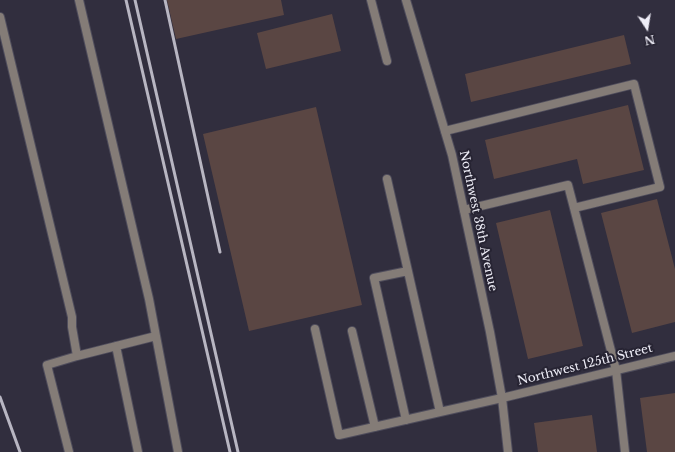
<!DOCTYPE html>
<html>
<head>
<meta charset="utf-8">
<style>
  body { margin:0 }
  #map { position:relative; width:675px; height:452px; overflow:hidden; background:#312e3e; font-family:"Libre Baskerville",serif }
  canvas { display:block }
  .north { position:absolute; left:627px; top:8px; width:40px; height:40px; -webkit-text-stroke:3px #272433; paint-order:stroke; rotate:168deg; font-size:11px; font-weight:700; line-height:16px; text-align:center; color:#eeedf7 }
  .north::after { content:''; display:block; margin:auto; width:14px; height:18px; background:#eeedf7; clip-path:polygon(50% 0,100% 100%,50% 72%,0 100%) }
</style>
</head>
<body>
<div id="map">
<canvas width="675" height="452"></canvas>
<div class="north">N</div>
</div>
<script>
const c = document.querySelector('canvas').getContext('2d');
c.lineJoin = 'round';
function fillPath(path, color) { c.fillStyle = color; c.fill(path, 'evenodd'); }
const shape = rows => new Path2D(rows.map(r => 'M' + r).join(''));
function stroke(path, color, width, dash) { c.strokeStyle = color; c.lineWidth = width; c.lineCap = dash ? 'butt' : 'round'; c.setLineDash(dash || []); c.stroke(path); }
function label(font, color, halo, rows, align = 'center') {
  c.font = font + ' "Libre Baskerville",serif'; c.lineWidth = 4; c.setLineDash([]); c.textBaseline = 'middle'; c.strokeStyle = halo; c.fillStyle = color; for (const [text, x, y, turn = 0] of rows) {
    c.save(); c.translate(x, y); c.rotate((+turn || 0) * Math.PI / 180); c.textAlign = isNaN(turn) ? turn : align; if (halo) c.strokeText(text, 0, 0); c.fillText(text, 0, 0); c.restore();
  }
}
fillPath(shape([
  [167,0,281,0,284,15,176,39],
  [332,14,341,51,266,69,257,33],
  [624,35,631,64,471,102,465,74],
  [628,105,644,170,583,184,577,159,494,179,485,140],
  [316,107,362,305,249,331,203,134],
  [657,199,675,269,675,322,632,333,601,213],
  [550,210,583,346,528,359,496,223],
  [675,393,675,452,647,452,640,398],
  [592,415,597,452,538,452,534,423]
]), '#5a4643');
const lane = shape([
  [79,0,149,299,156,336],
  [371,0,387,61],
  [0,17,72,317,72,327,77,356],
  [445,131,634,84,660,187,574,208,568,185,464,210],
  [387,179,440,412,502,398],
  [574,208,616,370,625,452],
  [315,329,339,435,440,412],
  [352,331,375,427],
  [116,346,138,452],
  [406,420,374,278,408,271],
  [69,452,47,365,77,356,156,336,178,452]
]);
const street = shape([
  [406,0,452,155,490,332,502,398,508,452],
  [502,398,675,356]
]);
stroke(lane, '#4f4d5c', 10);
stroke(street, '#4f4d5c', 10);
stroke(lane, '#847c77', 8);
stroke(street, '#847c77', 8);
stroke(shape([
  [126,0,230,452],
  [135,0,238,452],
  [165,0,220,252],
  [0,397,20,452]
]), '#b8b6c2', 3);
label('12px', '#eeedf7', '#272433', [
  ["Northwest 38th Avenue",478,221,78],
  ["Northwest 125th Street",585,365,-14]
]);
</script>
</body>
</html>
